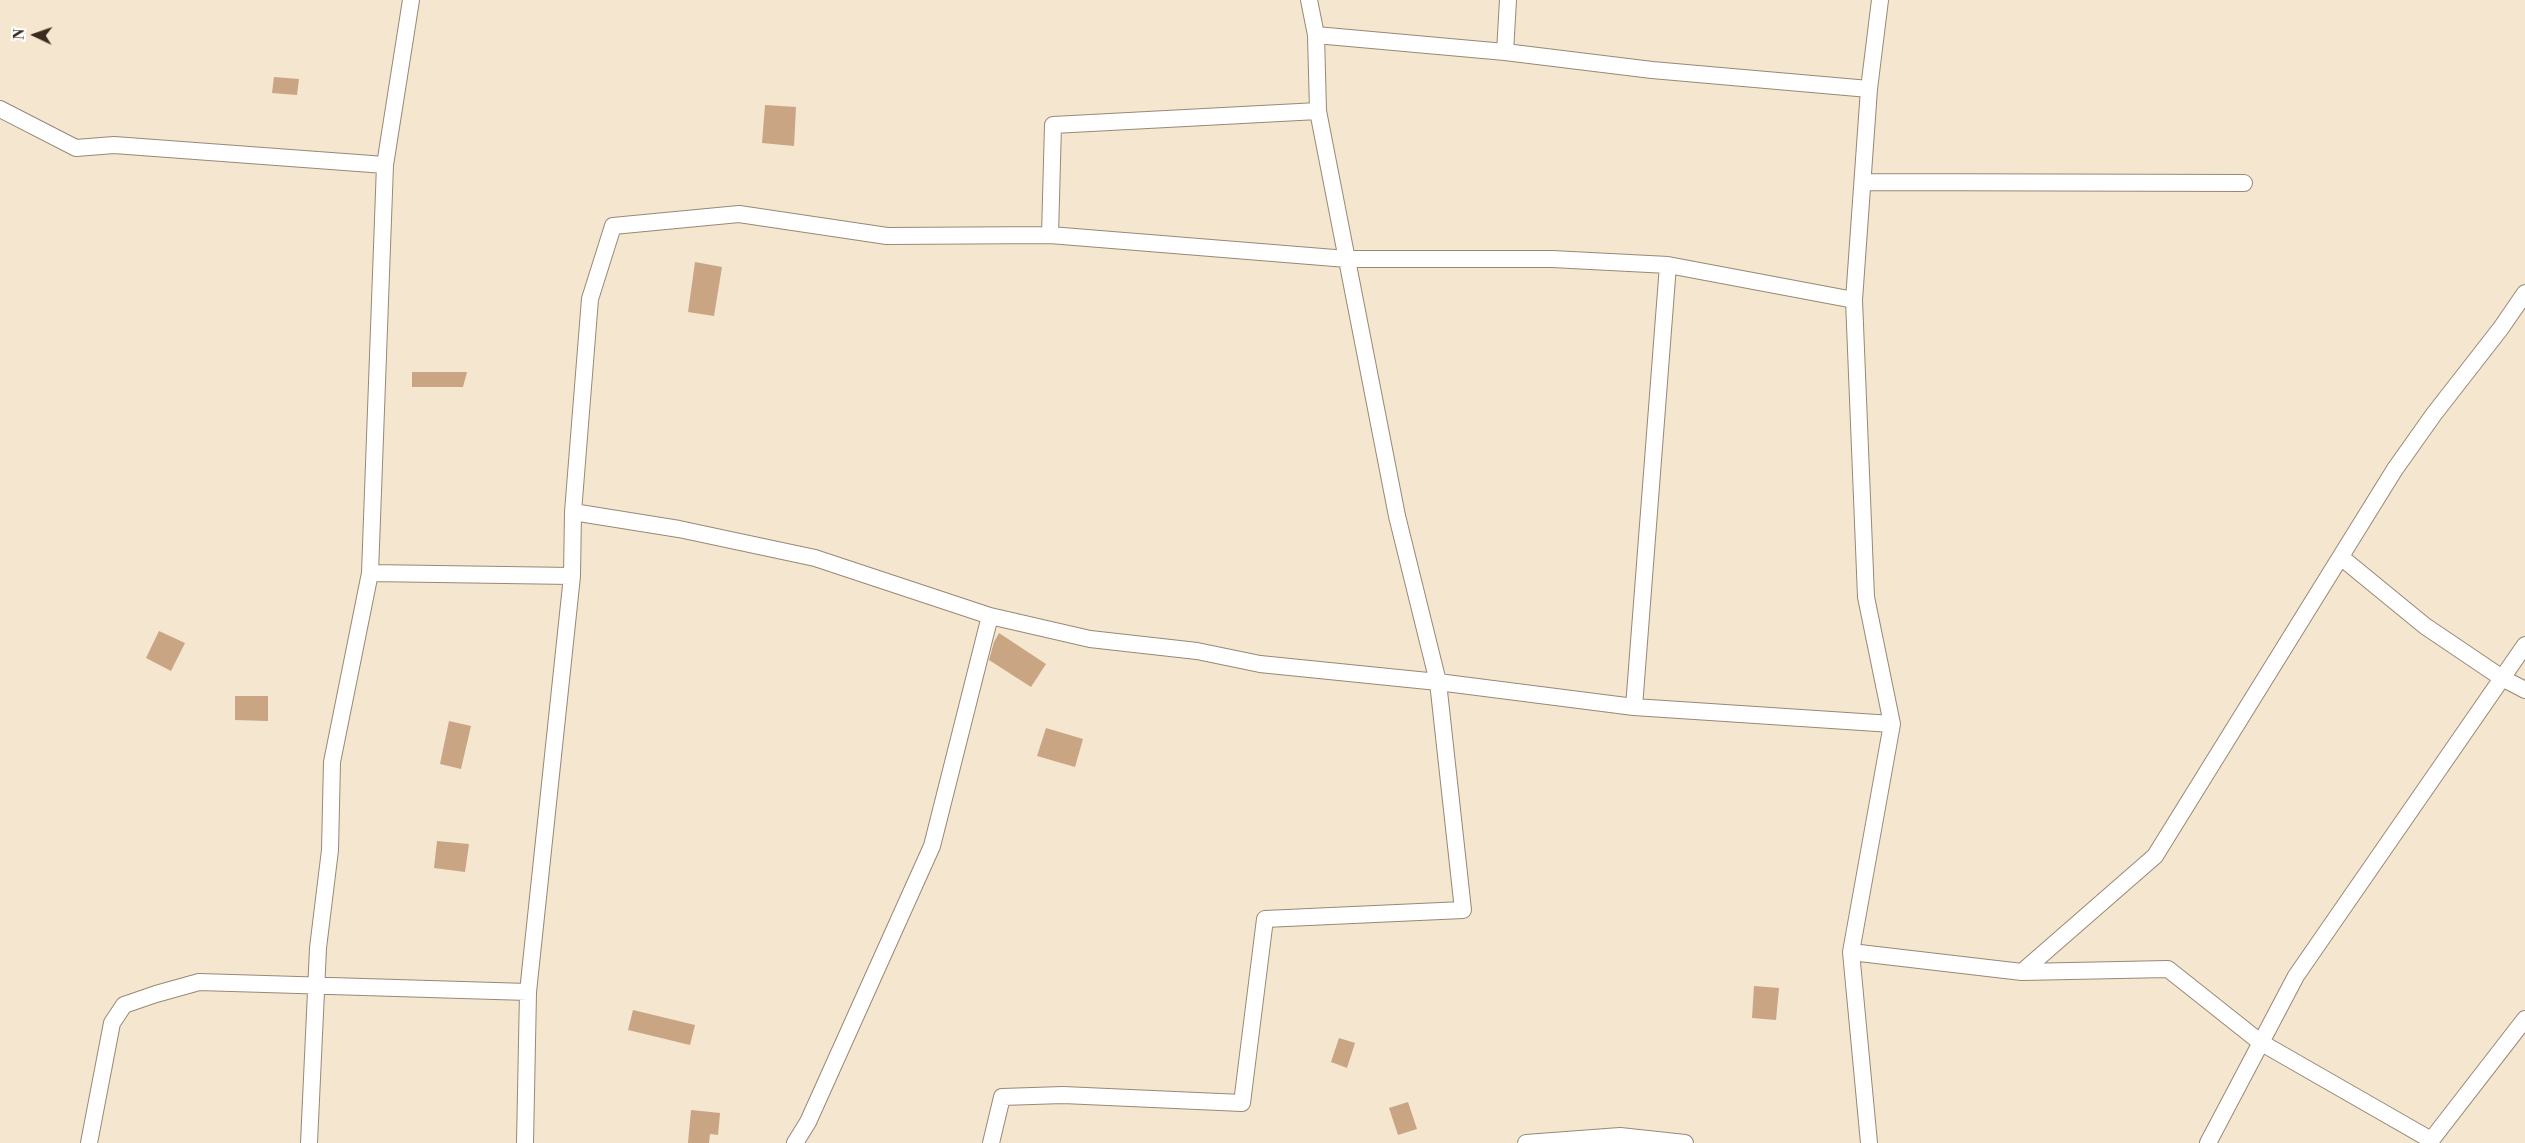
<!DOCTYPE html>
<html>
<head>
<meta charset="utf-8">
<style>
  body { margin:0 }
  #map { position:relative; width:2525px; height:1143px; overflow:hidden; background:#f4e6cf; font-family:"Libre Bodoni",serif }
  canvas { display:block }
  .north { position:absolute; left:10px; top:10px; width:50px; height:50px; -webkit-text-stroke:4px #fff; paint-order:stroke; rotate:273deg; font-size:14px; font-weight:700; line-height:20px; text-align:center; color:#3b2a1e }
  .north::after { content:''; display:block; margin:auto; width:18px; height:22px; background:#3b2a1e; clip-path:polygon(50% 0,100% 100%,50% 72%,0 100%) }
</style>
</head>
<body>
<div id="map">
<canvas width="2525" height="1143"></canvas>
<div class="north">N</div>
</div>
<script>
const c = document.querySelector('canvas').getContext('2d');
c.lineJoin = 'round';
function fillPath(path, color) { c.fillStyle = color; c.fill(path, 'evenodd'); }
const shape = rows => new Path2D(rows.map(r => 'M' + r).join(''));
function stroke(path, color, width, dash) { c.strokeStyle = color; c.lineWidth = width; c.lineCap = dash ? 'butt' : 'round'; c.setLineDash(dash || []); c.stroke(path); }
fillPath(shape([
  [274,77,299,79,297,95,272,93],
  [765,105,796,107,794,146,762,143],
  [695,262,722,267,714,316,688,312],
  [412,372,467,372,463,387,412,387],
  [159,631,185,643,171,671,146,658],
  [999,633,1046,664,1031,687,989,660,994,642],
  [235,696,268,696,268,721,235,720],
  [449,721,471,726,461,769,440,764],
  [1046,728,1083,739,1075,767,1037,756],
  [437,841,469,844,465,872,434,868],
  [1754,986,1779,988,1776,1020,1752,1018],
  [633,1010,695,1025,690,1045,628,1030],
  [1339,1038,1355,1043,1347,1068,1331,1062],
  [1408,1102,1417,1129,1398,1135,1389,1108],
  [691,1110,720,1113,718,1135,710,1134,709,1143,688,1143]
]), '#caa584');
const minor = shape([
  [1316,35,1505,52,1652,70,1869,89],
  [1505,52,1508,0],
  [0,109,76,148,114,145,385,165],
  [1864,182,2244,183],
  [1050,235,1053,125,1318,111],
  [2342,558,2425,626,2502,678,2525,690],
  [370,573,572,576],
  [990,616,1090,639,1197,651,1260,664,1438,682,1634,707,1892,724],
  [1634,707,1668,265,1854,300],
  [1851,952,2022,972,2168,969,2260,1042,2431,1140],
  [2022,972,2155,856,2395,469,2434,414,2501,328,2525,293],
  [89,1143,112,1023,124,1005,156,994,199,982,528,992],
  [309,1143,318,948,330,850,332,762,370,573,385,165,411,0],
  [525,1143,528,992,572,576,573,512],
  [795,1143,808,1122,932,846,990,616,815,558,679,529,573,512,590,299,613,226,739,214,887,236,1050,235,1347,259,1552,259,1668,265],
  [991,1143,1002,1097,1063,1095,1242,1103,1265,919,1463,910,1438,682,1397,516,1318,111,1316,35,1309,0],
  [1526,1143,1620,1136,1685,1143],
  [1869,1143,1851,952,1892,724,1866,597,1854,300,1869,89,1880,0],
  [2208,1143,2296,976,2525,645],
  [2429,1143,2525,1019]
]);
stroke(minor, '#988876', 18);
stroke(minor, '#fff', 16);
</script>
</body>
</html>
